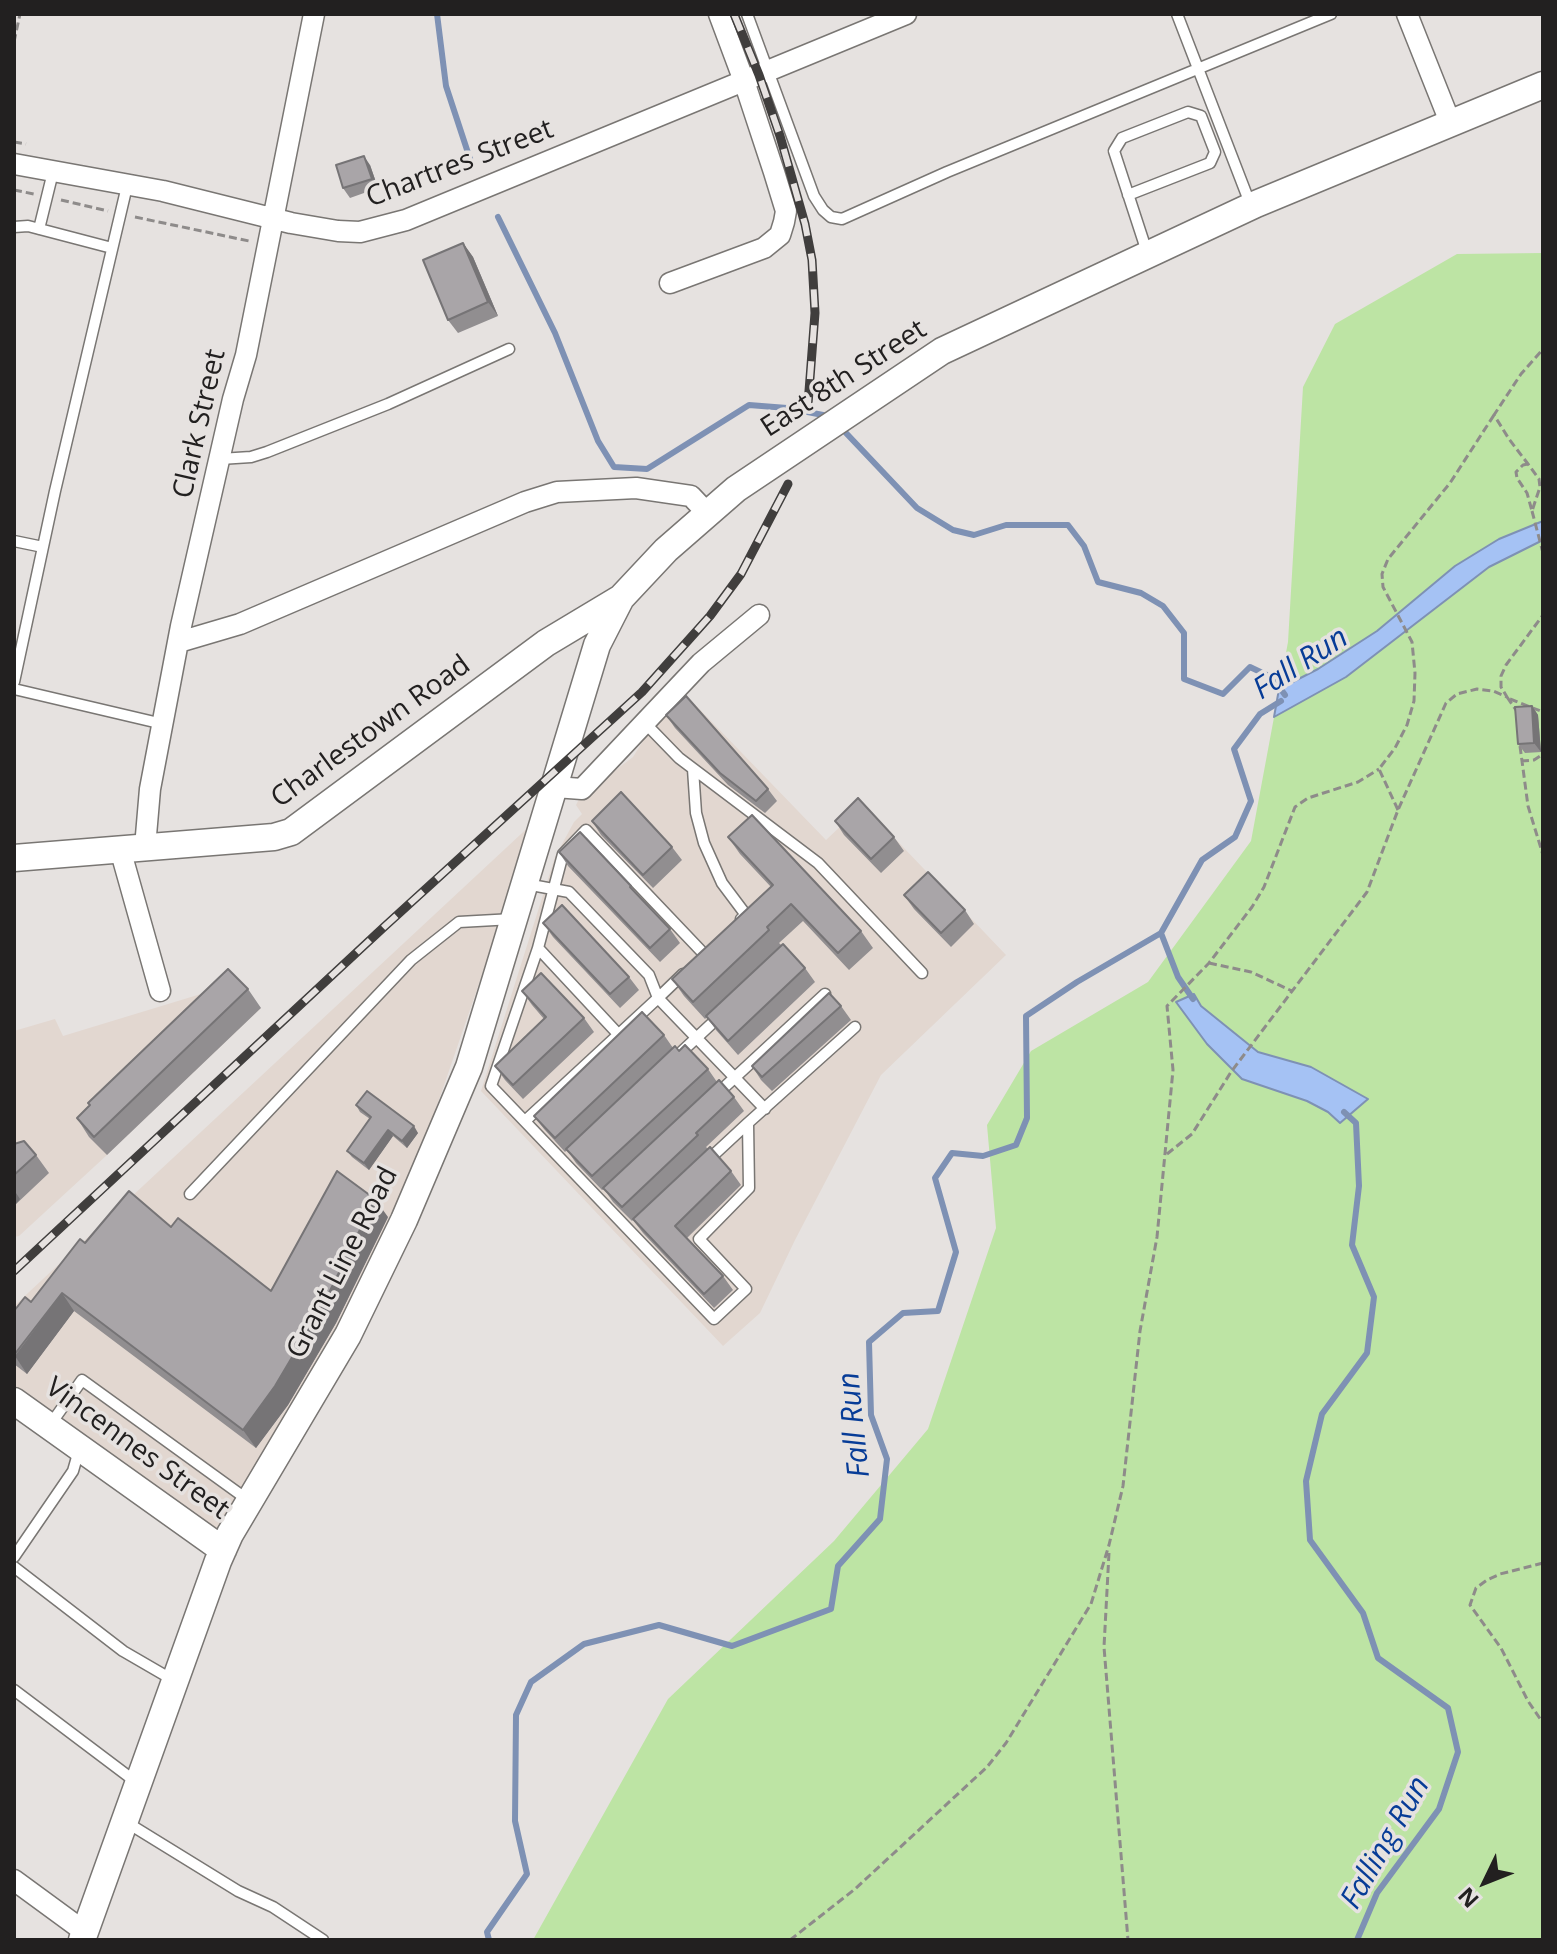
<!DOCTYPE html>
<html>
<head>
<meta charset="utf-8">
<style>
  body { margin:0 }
  #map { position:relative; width:1557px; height:1954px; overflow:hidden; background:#e6e2e0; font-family:"Open Sans",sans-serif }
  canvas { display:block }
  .frame { position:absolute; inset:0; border:16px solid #222020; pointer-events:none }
  .north { position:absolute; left:1445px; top:1842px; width:80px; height:80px; -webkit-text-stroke:6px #e6e2e0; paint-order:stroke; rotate:227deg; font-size:22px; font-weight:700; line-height:32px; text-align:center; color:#222020 }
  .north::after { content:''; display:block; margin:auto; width:28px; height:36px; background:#222020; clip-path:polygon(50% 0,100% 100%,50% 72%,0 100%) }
</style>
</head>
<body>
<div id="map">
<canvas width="1557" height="1954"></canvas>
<div class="frame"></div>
<div class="north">N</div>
</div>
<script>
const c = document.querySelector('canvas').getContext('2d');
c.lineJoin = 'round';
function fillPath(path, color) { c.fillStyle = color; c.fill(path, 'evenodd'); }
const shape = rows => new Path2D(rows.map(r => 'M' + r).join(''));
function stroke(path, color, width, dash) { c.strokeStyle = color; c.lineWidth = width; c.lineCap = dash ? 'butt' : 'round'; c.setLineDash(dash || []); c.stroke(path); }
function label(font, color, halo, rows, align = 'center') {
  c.font = font + ' "Open Sans",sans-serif'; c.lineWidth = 7; c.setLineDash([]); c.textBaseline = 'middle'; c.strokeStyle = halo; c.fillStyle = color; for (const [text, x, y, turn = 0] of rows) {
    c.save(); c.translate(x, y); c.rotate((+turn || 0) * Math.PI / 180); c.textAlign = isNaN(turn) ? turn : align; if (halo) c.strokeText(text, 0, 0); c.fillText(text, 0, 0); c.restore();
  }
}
fillPath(shape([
  [682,691,826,840,863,805,1006,955,881,1075,795,1240,760,1313,723,1346,481,1091,555,857,574,822,582,814,576,805,580,797,633,757,659,715],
  [535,821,400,1213,290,1415,215,1533,14,1385,14,1306],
  [237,983,261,1008,107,1155,19,1236,14,1237,14,1031,55,1019,63,1036]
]), '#e2d7d0');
fillPath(shape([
  [1543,253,1543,1939,533,1940,668,1699,834,1541,928,1429,996,1228,987,1125,1031,1051,1148,982,1251,841,1288,642,1303,387,1335,324,1457,254]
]), '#bde4a4');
const water = shape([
  [1543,521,1543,540,1489,567,1346,677,1274,717,1279,689,1318,669,1377,631,1455,566,1499,539,1543,521],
  [1194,994,1201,1006,1258,1052,1311,1067,1368,1099,1340,1123,1328,1112,1307,1101,1242,1079,1207,1044,1176,1002,1194,994]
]);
fillPath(water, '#a5c2f4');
stroke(water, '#7e91b4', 2);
stroke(shape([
  [437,14,446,86,471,162],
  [498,217,555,333,598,441,614,467,647,469,749,405,787,408,823,415],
  [846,433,917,508,953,530,974,535,1006,525,1068,525,1084,546,1098,582,1141,593,1163,606,1184,633,1184,679,1223,694,1250,667,1273,678,1285,695],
  [1161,933,1178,977,1193,999],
  [1344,1112,1356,1123,1359,1186,1352,1245,1374,1297,1367,1353,1322,1414,1306,1481,1310,1540,1363,1613,1378,1658,1448,1708,1458,1752,1439,1809,1377,1893,1357,1940],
  [489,1940,487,1932,527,1874,515,1821,516,1715,531,1682,584,1644,659,1625,732,1646,831,1609,838,1566,880,1519,887,1459,871,1415,869,1342,903,1313,938,1311,956,1252,935,1178,952,1153,983,1156,1016,1145,1027,1118,1026,1016,1077,982,1161,933,1202,860,1235,837,1251,801,1234,749,1260,714,1281,701]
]), '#7e91b4', 6);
const service = shape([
  [747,14,814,196,823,210,831,217,842,219,947,172,1331,14],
  [1177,14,1251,206],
  [1128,195,1210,163,1215,152,1201,116,1188,112,1122,138,1114,151,1147,252],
  [14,227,28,226,112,248],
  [39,229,53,172],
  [220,459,251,457,267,452,388,404,509,349],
  [14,541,43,547],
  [14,682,55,491,127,186],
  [14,689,163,724],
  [645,723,679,758,818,863,922,973],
  [693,769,696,813,704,843,722,883,746,915,741,919],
  [538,948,491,1086,714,1319,746,1289,699,1239,749,1188,748,1123,855,1027],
  [683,974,658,998,765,1109],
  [619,1035,538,948,563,854,586,830,704,954],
  [677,1056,721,1015],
  [717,1094,825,994],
  [525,1121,658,998,649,975,569,892,526,884],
  [706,1162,748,1123],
  [190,1194,411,960,459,922,513,919],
  [50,1425,82,1380,248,1500],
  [14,1557,73,1471,79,1450],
  [14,1567,123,1651,173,1680],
  [14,1690,136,1782],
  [126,1822,238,1891,273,1907,323,1940]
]);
const minor = shape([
  [1407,14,1450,122],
  [14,164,163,191,291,223,338,231,360,232,406,220,906,14],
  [670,283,764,248,780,235,784,222,786,211,774,172,744,81,719,14],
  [179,642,240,624,525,502,557,492,636,488,691,496,707,513],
  [555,787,582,789,701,663,759,615],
  [145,847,150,789,181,626,233,399,246,355,314,14],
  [120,849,160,991],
  [14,1880,85,1932]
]);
const tertiary = shape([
  [14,858,274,837,291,832,546,643,621,598,666,550,736,489,942,351,1256,204,1543,85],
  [14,1401,223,1550],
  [82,1940,218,1561,230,1534,348,1335,404,1220,469,1067,597,645,621,598]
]);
stroke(service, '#797673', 13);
stroke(minor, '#797673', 23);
stroke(tertiary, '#797673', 29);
stroke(shape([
  [14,42,20,14],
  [14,142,26,144],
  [14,190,34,194],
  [61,200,108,211],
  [135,217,249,241],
  [1528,464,1523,465,1516,472,1517,478,1527,493,1532,511,1540,487,1539,479,1528,464,1509,439,1494,415,1521,374,1543,349],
  [1532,511,1543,553],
  [1507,697,1516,710],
  [1510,699,1543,712],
  [1520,746,1528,806,1543,855],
  [1521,761,1534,760,1543,754],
  [1398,810,1379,769,1395,748,1407,725,1414,701,1415,673,1412,642,1383,587,1382,574,1388,559,1450,483,1494,415],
  [1209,963,1251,972,1292,991],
  [1167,1154,1192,1134,1231,1072,1367,892,1398,810,1446,703,1457,694,1477,689,1493,691,1507,697,1501,687,1501,676,1506,665,1543,615],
  [1109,1553,1104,1647,1128,1940],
  [1543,1563,1500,1574,1487,1580,1476,1588,1470,1605,1501,1648,1528,1701,1543,1723],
  [790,1940,855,1889,987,1767,1006,1743,1091,1604,1109,1545,1123,1486,1140,1331,1157,1237,1173,1070,1167,1006,1209,963,1252,907,1264,887,1295,807,1308,798,1358,782,1379,769]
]), '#8e8b8a', 3, [8, 4]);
stroke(service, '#fff', 10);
stroke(minor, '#fff', 20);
stroke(tertiary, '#fff', 26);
const rail = shape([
  [734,14,759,75,780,136,805,224,812,260,815,313,808,404],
  [14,1271,384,927,642,692,710,616,741,574,788,484]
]);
stroke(rail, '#403e3d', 9);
stroke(rail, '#e6e2e0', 6, [18]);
fillPath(shape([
  [370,165,378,188,350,198,343,188],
  [463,243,473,257,498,316,458,333,448,320],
  [1532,706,1538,715,1541,752,1525,753,1518,744],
  [666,715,768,789,777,801,765,813,728,785,675,728],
  [592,821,672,847,682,860,653,888,601,835],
  [835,821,894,837,904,851,881,873,844,835],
  [728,837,861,931,873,948,849,970,803,921,779,943,805,968,815,982,738,1055,716,1030,707,1017,705,1019,684,996,672,979,771,887,740,854],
  [559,852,631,886,639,897,670,929,680,943,660,962,568,866],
  [904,895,965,910,974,924,951,947,914,909],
  [543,923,629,977,639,990,620,1008,553,937],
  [248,989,261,1008,107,1155,89,1137,77,1118],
  [522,991,584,1018,594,1032,523,1099,505,1080,495,1066,544,1019,532,1005],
  [841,1006,851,1020,772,1091,761,1080,752,1066],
  [664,1035,673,1048,708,1069,717,1082,734,1097,744,1111,706,1147,731,1171,741,1185,687,1238,723,1276,733,1290,714,1308,643,1233,633,1220,632,1221,613,1202,604,1189,602,1190,576,1163,567,1150,565,1152,544,1129,534,1116],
  [356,1105,418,1133,407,1148,393,1136,369,1170,352,1157,347,1151,370,1119,360,1112],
  [14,1144,36,1155,49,1173,14,1206],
  [388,1217,336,1323,288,1405,256,1448,74,1311,27,1374,14,1364,14,1311,171,1227,271,1291]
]), '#918e90');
fillPath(shape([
  [364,156,370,165,378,188,372,179],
  [463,243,473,257,498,316,488,302],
  [1532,706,1538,715,1541,752,1534,743],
  [414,1126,418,1133,407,1148,402,1141],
  [388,1130,393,1136,369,1170,364,1163],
  [14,1190,20,1199,14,1206],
  [375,1199,388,1217,336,1323,288,1405,256,1448,243,1430],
  [62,1293,74,1311,27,1374,15,1356]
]), '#767476');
const building = shape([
  [364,156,372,179,343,188,336,165,364,156],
  [463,243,488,302,448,320,423,260,463,243],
  [686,696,768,789,756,801,720,773,666,715,686,696],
  [1532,706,1534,743,1518,744,1515,707,1532,706],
  [621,792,672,847,643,875,592,821,621,792],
  [858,798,894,837,871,859,835,821,858,798],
  [752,815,861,931,838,953,791,904,767,927,769,930,693,1002,672,979,773,885,728,837,752,815],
  [580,832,631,886,630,887,670,929,650,948,559,852,580,832],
  [928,872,965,910,941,933,904,895,928,872],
  [562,905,629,977,610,994,543,923,562,905],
  [783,944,805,968,728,1041,706,1016,783,944],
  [228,969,248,989,94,1137,77,1118,90,1105,88,1103,228,969],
  [541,973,584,1018,513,1085,495,1066,546,1017,522,991,541,973],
  [829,993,841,1006,762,1077,752,1066,829,993],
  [642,1012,664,1035,555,1138,534,1116,642,1012],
  [685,1045,708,1069,592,1176,566,1149,675,1046,679,1051,685,1045],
  [719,1080,734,1097,696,1133,698,1135,622,1207,603,1188,719,1080],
  [367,1091,414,1126,402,1141,388,1130,364,1163,347,1151,371,1117,356,1105,367,1091],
  [24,1141,36,1155,14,1175,14,1144,24,1141],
  [710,1147,731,1171,675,1226,723,1276,704,1294,633,1219,710,1147],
  [337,1171,375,1199,323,1305,275,1386,243,1430,62,1293,14,1355,14,1311,25,1297,31,1302,80,1239,85,1243,129,1191,171,1227,178,1218,271,1291,337,1171]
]);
fillPath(building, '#a9a5a8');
stroke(building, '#767476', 2);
label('28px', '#222020', '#e6e2e0', [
  ["Chartres Street",460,164,-21],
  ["East 8th Street",844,379,-33],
  ["Clark Street",200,424,-77],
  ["Charlestown Road",371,732,-36],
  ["Grant Line Road",343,1263,-63],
  ["Vincennes Street",137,1449,36]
]);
label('italic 30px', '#073c97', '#e6e2e0', [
  ["Fall Run",1301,664,-33],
  ["Fall Run",855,1425,-96],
  ["Falling Run",1386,1843,-60]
]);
</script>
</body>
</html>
